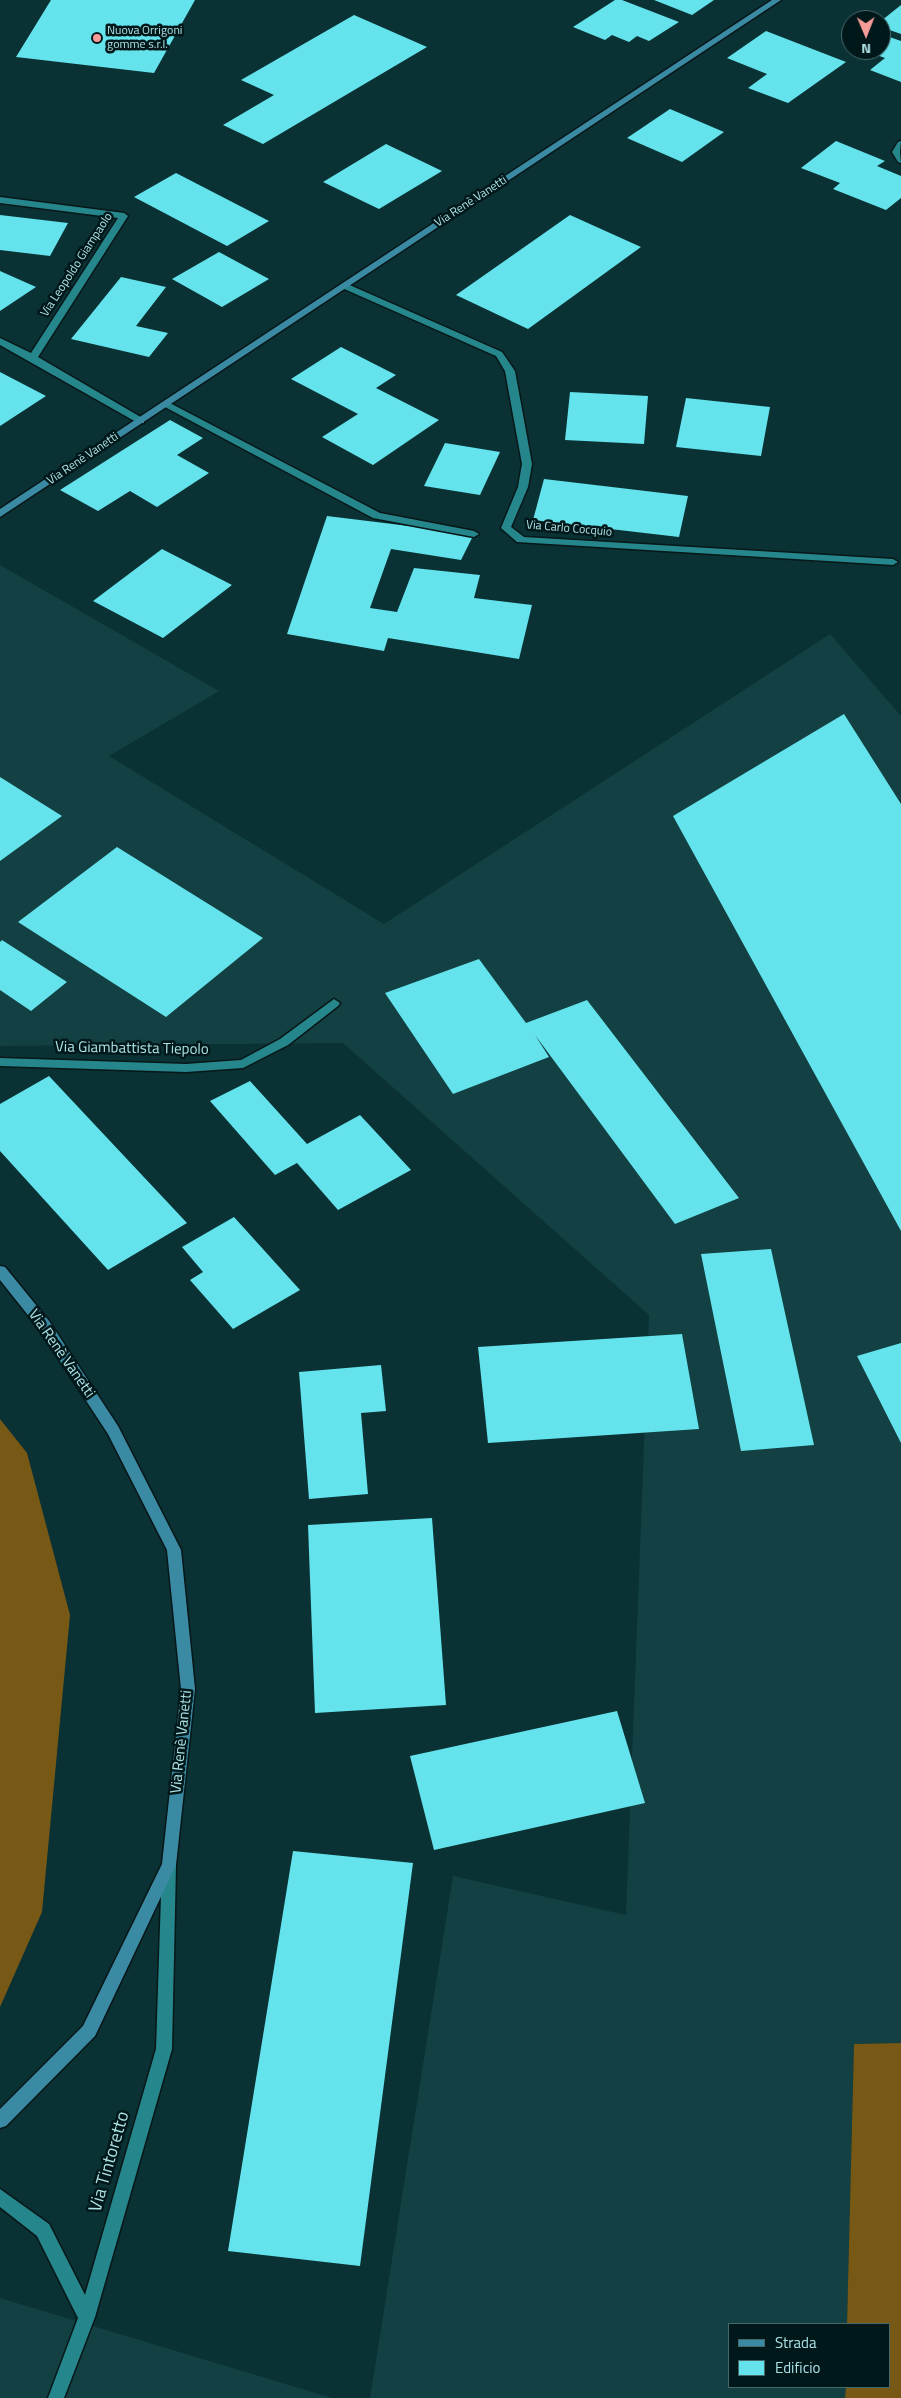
<!DOCTYPE html>
<html>
<head>
<meta charset="utf-8">
<style>
  body { margin:0 }
  #map { position:relative; width:901px; height:2398px; overflow:hidden; background:#0a3235; font-family:"Titillium Web",sans-serif }
  canvas { display:block }
  .legend { position:absolute; left:728px; top:2323px; width:162px; height:65px; box-sizing:border-box; background:#00181a; border:1px solid #45686b; margin:0; padding:6px 9px; list-style:none; font-size:15px; color:#ace1e5 }
  .legend li { display:flex; align-items:center; gap:10px; height:25px }
  .legend b { width:25px; border:1px solid #45686b }
  .north { position:absolute; left:841px; top:10px; width:50px; height:50px; box-sizing:border-box; background:#00181a; border:1px solid #45686b; border-radius:50%; rotate:179deg; font-size:14px; font-weight:700; line-height:20px; text-align:center; color:#ace1e5 }
  .north::after { content:''; display:block; margin:auto; width:18px; height:22px; background:#f59b98; clip-path:polygon(50% 0,100% 100%,50% 72%,0 100%) }
</style>
</head>
<body>
<div id="map">
<canvas width="901" height="2398"></canvas>
<ul class="legend">
<li><b style="height:6px;background:#3b8aa4"></b>Strada</li>
<li><b style="height:14px;background:#65e3ec"></b>Edificio</li>
</ul>
<div class="north">N</div>
</div>
<script>
const c = document.querySelector('canvas').getContext('2d');
c.lineJoin = 'round';
function fillPath(path, color) { c.fillStyle = color; c.fill(path, 'evenodd'); }
const shape = rows => new Path2D(rows.map(r => 'M' + r).join(''));
function stroke(path, color, width, dash) { c.strokeStyle = color; c.lineWidth = width; c.lineCap = dash ? 'butt' : 'round'; c.setLineDash(dash || []); c.stroke(path); }
function label(font, color, halo, rows, align = 'center') {
  c.font = font + ' "Titillium Web",sans-serif'; c.lineWidth = 5; c.setLineDash([]); c.textBaseline = 'middle'; c.strokeStyle = halo; c.fillStyle = color; for (const [text, x, y, turn = 0] of rows) {
    c.save(); c.translate(x, y); c.rotate((+turn || 0) * Math.PI / 180); c.textAlign = isNaN(turn) ? turn : align; if (halo) c.strokeText(text, 0, 0); c.fillText(text, 0, 0); c.restore();
  }
}
fillPath(shape([
  [0,565,219,691,109,756,384,924,830,634,901,716,901,2043,854,2044,847,2324,730,2324,730,2387,846,2387,845,2398,370,2398,453,1876,626,1915,649,1315,343,1043,0,1046],
  [0,2298,332,2398,0,2398]
]), '#124043');
fillPath(shape([
  [0,1419,27,1453,70,1615,42,1912,0,2007],
  [901,2043,901,2398,845,2398,846,2387,890,2387,890,2324,847,2324,854,2044]
]), '#775815');
fillPath(shape([
  [51,0,195,0,154,73,16,57],
  [615,0,622,0,679,22,649,41,637,36,629,42,612,35,605,40,573,27],
  [654,0,714,0,692,15],
  [901,5,901,34,881,27,881,21],
  [354,15,427,47,263,144,223,125,274,95,241,80],
  [766,31,846,62,788,103,748,88,767,74,727,58],
  [881,34,901,41,901,82,870,70,885,58,863,50,881,50],
  [670,109,724,132,682,162,627,138],
  [836,141,885,161,877,166,901,176,901,198,886,210,833,189,840,183,801,168],
  [386,144,442,171,379,209,323,182],
  [176,173,269,221,227,246,134,197],
  [0,215,68,223,50,256,0,250],
  [570,215,641,247,528,329,456,295],
  [219,252,269,279,222,307,172,279],
  [0,271,36,287,0,311],
  [121,277,166,287,136,326,168,333,149,357,71,339],
  [341,347,396,375,376,388,439,420,373,465,322,437,358,414,291,379],
  [0,372,46,396,0,426],
  [570,392,648,396,644,444,565,440],
  [686,398,770,407,761,456,676,447],
  [170,420,203,438,177,455,209,473,157,507,130,491,98,511,60,490],
  [445,443,500,452,480,495,424,486],
  [544,479,688,496,679,537,533,520],
  [327,516,474,534,461,560,391,549,370,608,397,612,414,568,480,575,474,598,532,605,519,659,388,638,384,651,287,634],
  [162,549,232,585,163,638,93,601],
  [844,714,901,804,901,1231,673,816],
  [0,777,62,816,0,861],
  [117,847,263,938,166,1017,18,922],
  [2,940,67,982,31,1011,0,990,0,942],
  [479,959,526,1023,587,1000,739,1198,675,1224,535,1035,549,1057,453,1094,385,993],
  [49,1076,187,1223,108,1270,0,1151,0,1104],
  [250,1081,307,1144,360,1115,411,1170,338,1210,297,1163,275,1175,210,1101],
  [234,1217,300,1290,233,1329,190,1280,203,1272,182,1247],
  [771,1249,814,1445,741,1451,701,1254],
  [682,1334,699,1429,488,1443,478,1347],
  [901,1343,901,1443,857,1356],
  [381,1365,386,1411,361,1413,368,1494,309,1499,299,1372],
  [432,1518,446,1705,315,1713,308,1525],
  [617,1711,645,1803,434,1850,410,1756],
  [293,1851,413,1863,360,2266,228,2251]
]), '#65e3ec');
const lane = shape([
  [334,999,340,1003,338,1006,288,1045,243,1068,186,1072,0,1066,0,1058,186,1064,241,1060,280,1039,334,999]
]);
const street = shape([
  [901,141,900,152,901,163,898,162,892,152,898,142,901,141],
  [0,197,124,213,128,216,38,357,144,419,144,423,138,423,0,345,0,338,31,353,118,218,0,203,0,197],
  [345,283,502,352,515,371,532,464,528,487,511,527,524,537,893,559,898,562,893,565,517,542,501,528,518,487,522,464,505,371,496,356,342,288,342,284,345,283],
  [166,401,380,513,474,531,479,534,474,537,373,518,163,406,161,404,166,401],
  [169,1858,174,1860,176,1865,172,2049,95,2317,64,2398,48,2398,78,2318,37,2236,0,2207,0,2189,49,2224,85,2295,156,2049,162,1865,164,1860,169,1858]
]);
const secondary = shape([
  [772,0,781,0,0,517,0,509,772,0],
  [0,1266,5,1267,49,1321,118,1426,181,1550,195,1689,176,1865,95,2036,6,2126,0,2128,0,2109,83,2026,162,1864,181,1689,167,1550,108,1434,39,1329,0,1280,0,1266]
]);
stroke(lane, '#081718', 3);
stroke(street, '#081718', 3);
stroke(secondary, '#081718', 3);
fillPath(lane, '#25868c');
fillPath(street, '#25868c');
fillPath(secondary, '#3b8aa4');
for (const [x, y, r, color] of [
  [97,38,5,"#f59b98"]
]) { const dot = new Path2D(); dot.arc(x, y, r, 0, 2 * Math.PI); c.fillStyle = color; c.fill(dot); stroke(dot, '#00181a', 2); }
label('12px', '#ace1e5', '#00181a', [
  ["Nuova Orrigoni",107,31],
  ["gomme s.r.l.",107,45]
], 'left');
label('12px', '#ace1e5', '#00181a', [
  ["Via Renè Vanetti",471,202,-33],
  ["Via Leopoldo Giampaolo",77,265,-57],
  ["Via Renè Vanetti",83,459,-34],
  ["Via Carlo Cocquio",569,529,5]
]);
label('15px', '#ace1e5', '#00181a', [
  ["Via Giambattista Tiepolo",132,1049,1],
  ["Via Renè Vanetti",61,1354,55],
  ["Via Renè Vanetti",182,1742,-84]
]);
label('18px', '#ace1e5', '#00181a', [
  ["Via Tintoretto",110,2162,-74]
]);
</script>
</body>
</html>
